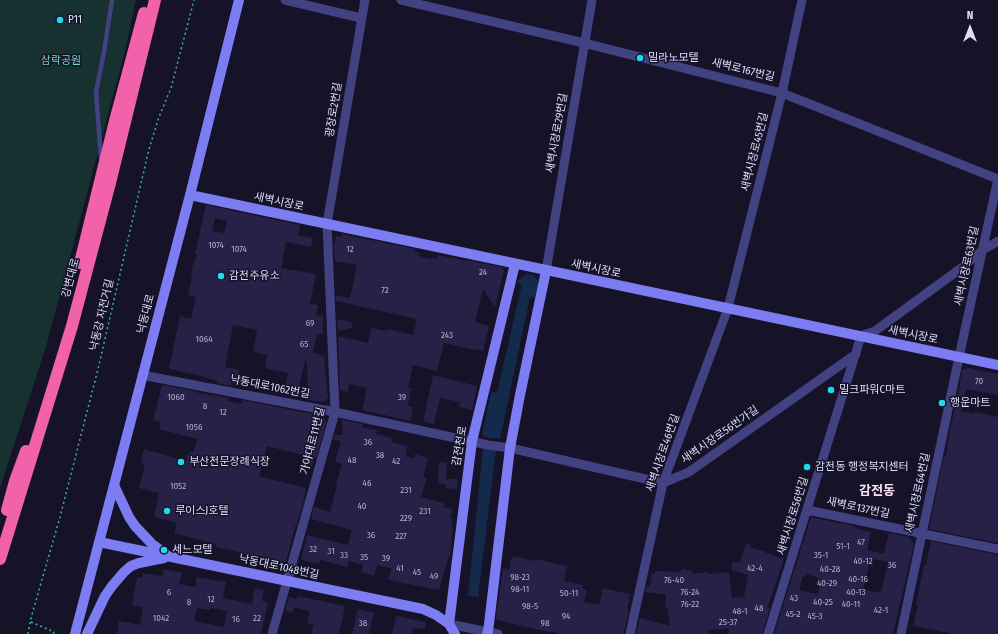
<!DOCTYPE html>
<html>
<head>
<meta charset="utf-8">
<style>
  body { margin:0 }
  #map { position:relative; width:998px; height:634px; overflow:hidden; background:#161328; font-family:"Fira Sans Condensed",sans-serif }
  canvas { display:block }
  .north { position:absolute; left:950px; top:8px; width:40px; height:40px; -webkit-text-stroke:3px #161328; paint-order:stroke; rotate:0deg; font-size:11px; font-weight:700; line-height:16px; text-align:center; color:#dfddfc }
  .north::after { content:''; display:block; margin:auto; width:14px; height:18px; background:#dfddfc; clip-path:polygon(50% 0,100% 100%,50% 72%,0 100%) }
</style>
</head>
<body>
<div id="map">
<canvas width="998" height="634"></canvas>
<div class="north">N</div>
</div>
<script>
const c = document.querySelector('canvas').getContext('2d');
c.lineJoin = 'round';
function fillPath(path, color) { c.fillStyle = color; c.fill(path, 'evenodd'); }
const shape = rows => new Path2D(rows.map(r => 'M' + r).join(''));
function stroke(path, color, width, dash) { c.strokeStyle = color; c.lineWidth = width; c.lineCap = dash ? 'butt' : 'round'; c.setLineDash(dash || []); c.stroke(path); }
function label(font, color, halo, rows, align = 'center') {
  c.font = font + ' "Fira Sans Condensed","Noto Sans KR",sans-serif'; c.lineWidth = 3; c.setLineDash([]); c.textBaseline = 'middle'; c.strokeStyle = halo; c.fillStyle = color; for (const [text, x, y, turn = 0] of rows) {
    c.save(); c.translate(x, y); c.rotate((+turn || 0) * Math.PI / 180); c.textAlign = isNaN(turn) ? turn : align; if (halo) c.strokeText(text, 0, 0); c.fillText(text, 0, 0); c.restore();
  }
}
fillPath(shape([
  [0,0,136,0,125,51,46,347,0,488]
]), '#163130');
fillPath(shape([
  [527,274,534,275,540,285,537,298,530,297,500,439,486,437,483,436,483,430,491,392,497,393,522,284,516,282],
  [483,448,496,450,478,597,468,596]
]), '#142a4b');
fillPath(shape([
  [206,205,300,225,298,235,313,238,311,247,286,242,281,268,316,274,310,304,318,305,316,315,323,316,323,334,317,334,313,353,324,356,328,398,323,402,309,400,306,356,297,396,286,394,287,391,285,390,288,373,265,368,267,355,253,352,257,330,233,325,225,367,239,370,236,384,231,383,231,386,217,383,217,381,206,378,206,377,169,369,180,316,191,319,196,297,188,295,192,278,191,274,193,264,198,255,195,254],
  [215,218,227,221,224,233,212,231],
  [342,234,415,249,414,252,420,253,419,256,431,259,432,258,437,259,438,255,466,261,466,260,502,267,504,271,495,307,483,289,475,322,489,326,483,351,474,349,474,350,444,343,437,371,413,365,408,388,411,388,408,406,413,407,411,421,362,410,367,388,349,384,348,392,340,390,338,336,368,343,371,328,387,331,388,329,413,335,417,319,336,301,336,295,350,298,357,265,335,261,334,245,336,236,341,237],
  [337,319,352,322,352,328,338,331],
  [968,368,998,374,998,395,966,389,961,411,973,414,974,412,998,417,998,543,929,529,944,456,946,457,949,434,959,389,962,370],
  [433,375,477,386,472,410,459,407,460,402,440,398,434,424,423,422],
  [162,385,196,391,195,392,214,396,214,395,228,398,227,401,241,404,242,400,323,416,326,423,316,459,314,458,312,466,304,463,306,456,267,446,259,476,306,488,303,504,296,526,295,526,286,562,282,563,272,559,215,547,216,544,174,533,177,523,154,517,159,493,139,488,145,464,141,463,144,449,186,461,187,456,190,452,194,451,197,439,159,429,161,422,153,420],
  [342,420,363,424,362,427,377,430,376,434,392,438,391,442,407,446,406,451,407,452,406,457,414,458,415,454,428,458,423,477,427,478,421,497,444,503,443,507,452,509,450,517,452,518,452,534,450,557,449,556,439,590,388,580,392,569,377,565,374,576,361,572,363,565,349,561,347,567,320,560,319,564,301,560,307,535,348,545,352,530,311,519,314,507,330,512,337,485,336,485,342,464,335,462,341,441,333,440,335,435,343,435],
  [439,462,447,462,446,479,457,479,457,489,446,488,446,484,438,484],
  [811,517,842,524,842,523,855,526,854,528,871,532,867,550,884,554,889,533,909,537,914,544,893,634,774,634],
  [871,558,888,562,881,593,879,592,879,593,863,589],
  [807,574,821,579,818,594,799,590,803,577,805,577],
  [931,541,998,555,998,634,954,634,913,626,918,605,916,604,924,565,926,565],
  [746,544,752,545,751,548,764,551,764,552,784,559,769,603,768,607,770,608,762,634,729,634,728,629,708,630,709,634,636,634,640,618,670,626,667,607,665,607,666,595,645,592,647,586,650,587,652,574,654,574,655,571,681,572,682,569,693,571,693,574,709,572,709,574,729,572,732,598,744,597,748,575,731,570,733,562,740,562],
  [513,556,535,561,536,559,567,566,564,581,583,585,583,589,587,590,584,602,599,605,603,588,630,594,627,610,629,611,623,634,561,634,548,631,548,632,497,620,496,617,502,574,503,568,509,570,511,559,512,560],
  [164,569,182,573,179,584,195,587,197,577,226,582,223,598,252,604,255,588,264,590,262,601,268,602,261,634,117,634,119,621,140,625,143,607,132,605,137,577,142,578,143,573,162,576],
  [197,608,210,610,211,608,227,611,224,627,194,621],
  [298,596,345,606,339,634,311,634,314,625,307,623,310,611,294,607,292,613,285,611,289,597,297,599],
  [358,609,374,613,369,634,352,634],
  [396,616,426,622,425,629,413,628,412,634,392,634]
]), '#272047');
stroke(shape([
  [31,622,54,632,53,634],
  [28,634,31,618,60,517,98,369,149,149,159,117,171,88,194,0]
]), '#3bb1a6', 1.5, [2, 3]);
stroke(shape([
  [101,159,96,92,104,52,112,0]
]), '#424283', 4.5);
stroke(shape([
  [285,0,361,18],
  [401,0,584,43,782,93,998,179],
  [546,271,592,0],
  [142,375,335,412,488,445,510,448,663,483,689,472,856,354],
  [807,510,998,549],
  [449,624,498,634],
  [272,634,335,412,327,224,365,0],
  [630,634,663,483,728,308,782,93,802,0],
  [768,634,861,336,875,331,886,323,964,266,983,250,998,241],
  [901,634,959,357,998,179]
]), '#424283', 9);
stroke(shape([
  [190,195,998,365],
  [114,485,129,517,135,526,152,544,166,554],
  [99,542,423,609,436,615,449,624],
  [75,634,190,195,239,0],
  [87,634,105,596,112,586,124,572,131,566,139,563,164,558],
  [455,634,449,624,472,441,515,264],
  [487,634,488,632,510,448,520,395,546,271]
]), '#7c7df3', 10);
stroke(shape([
  [80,263,115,121,144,13],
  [7,510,15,481,26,451],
  [0,559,72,326,110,183,155,0]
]), '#f162ab', 12);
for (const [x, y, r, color] of [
  [60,20,4,"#1adceb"],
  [640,58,4,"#1adceb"],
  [221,276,4,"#1adceb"],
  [831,390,4,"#1adceb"],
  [942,403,4,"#1adceb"],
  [181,462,4,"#1adceb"],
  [807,467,4,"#1adceb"],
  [167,511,4,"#1adceb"],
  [164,550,4,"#1adceb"]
]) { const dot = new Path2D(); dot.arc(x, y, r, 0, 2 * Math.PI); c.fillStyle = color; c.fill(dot); stroke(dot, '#161328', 1.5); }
label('9px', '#b1aecf', null, [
  ["1074",216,245],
  ["1074",239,249],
  ["12",350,249],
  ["24",483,272],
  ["72",385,290],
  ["69",310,323],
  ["243",447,335],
  ["1064",204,339],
  ["65",304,344],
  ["70",979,381],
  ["1060",176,397],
  ["39",402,397],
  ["8",205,406],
  ["12",223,412],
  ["1056",194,427],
  ["36",368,442],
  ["38",380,455],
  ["48",352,460],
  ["42",396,461],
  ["46",367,483],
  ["1052",178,486],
  ["231",406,490],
  ["40",362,506],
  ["231",425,511],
  ["229",406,518],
  ["36",371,535],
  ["227",401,536],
  ["47",861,542],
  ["51-1",843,546],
  ["32",313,549],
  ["31",331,551],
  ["33",344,555],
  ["35-1",821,555],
  ["35",364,557],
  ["39",386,558],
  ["40-12",863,561],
  ["36",892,565],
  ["41",400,568],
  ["42-4",755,568],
  ["40-28",830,569],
  ["45",417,572],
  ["49",434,576],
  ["98-23",520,577],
  ["40-16",858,579],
  ["76-40",674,580],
  ["40-29",827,583],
  ["98-11",520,589],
  ["6",169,592],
  ["76-24",690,592],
  ["40-13",856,592],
  ["50-11",569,593],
  ["43",794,598],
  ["12",211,599],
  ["8",189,602],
  ["40-25",823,602],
  ["76-22",690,604],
  ["40-11",851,604],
  ["98-5",530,606],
  ["48",759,608],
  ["42-1",881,610],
  ["48-1",740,611],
  ["45-2",793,614],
  ["94",566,616],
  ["45-3",815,616],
  ["1042",161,618],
  ["22",257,618],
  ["16",236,619],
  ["25-37",728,622],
  ["38",363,623],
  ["98",545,623]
]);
label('11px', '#dfddfc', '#161328', [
  ["P11",68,20],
  ["밀라노모텔",648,58],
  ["감전주유소",229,276],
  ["밀크파워C마트",839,390],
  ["행운마트",950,403],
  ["부산전문장례식장",189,462],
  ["감전동 행정복지센터",815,467],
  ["루이스J호텔",175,511],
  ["세느모텔",172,550]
], 'left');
label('11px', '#6ed7b9', '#161328', [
  ["삼락공원",61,61]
]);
label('11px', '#dfddfc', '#161328', [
  ["새벽로167번길",743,70,14],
  ["광장로2번길",334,110,-81],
  ["새벽시장로29번길",557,133,-80],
  ["새벽시장로45번길",755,152,-76],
  ["새벽시장로",279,202,12],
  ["새벽시장로63번길",967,266,-78],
  ["새벽시장로",596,269,12],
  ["강변대로",71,278,-75],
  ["낙동대로",146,314,-75],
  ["낙동강 자전거길",102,315,-77],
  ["새벽시장로",913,335,12],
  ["낙동대로1062번길",270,387,11],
  ["새벽시장로56번가길",720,435,-35],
  ["가야대로11번길",313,441,-76],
  ["감전천로",460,446,-80],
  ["새벽시장로46번길",663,453,-71],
  ["새벽시장로64번길",918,493,-78],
  ["새벽로137번길",858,508,12],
  ["새벽시장로56번길",793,516,-73],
  ["낙동대로1048번길",279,567,12]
]);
label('bold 13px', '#fcdef2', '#161328', [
  ["감전동",877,491]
]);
</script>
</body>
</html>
